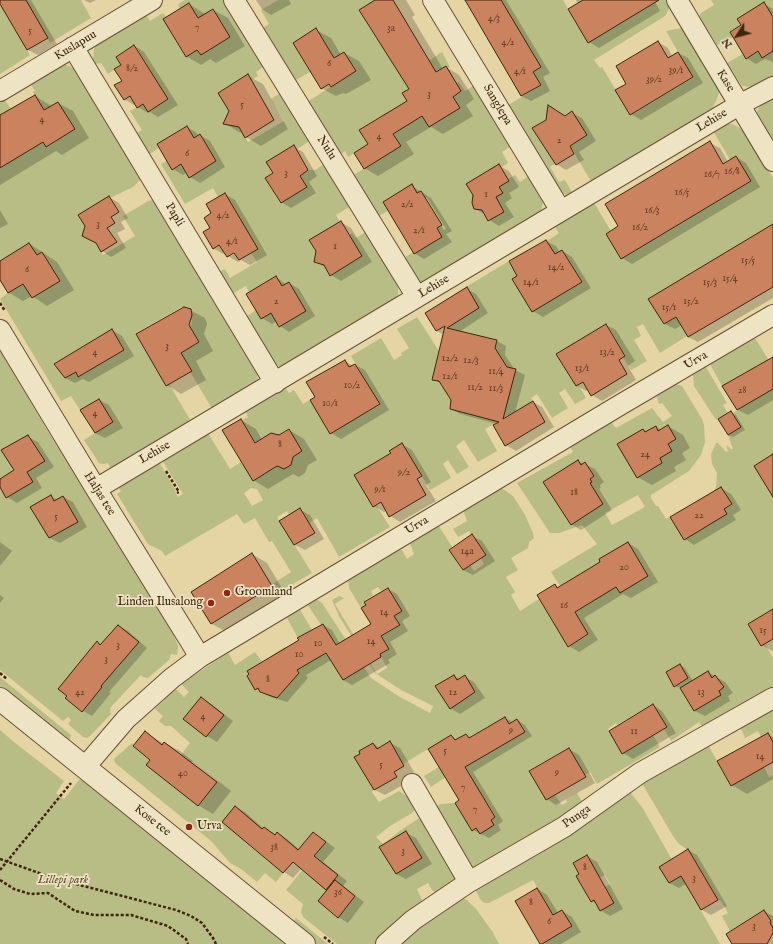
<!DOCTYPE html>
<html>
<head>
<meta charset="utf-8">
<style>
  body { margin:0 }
  #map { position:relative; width:773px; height:944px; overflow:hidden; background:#e5d5a4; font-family:"IM FELL English",serif }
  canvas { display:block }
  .north { position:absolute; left:717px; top:16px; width:40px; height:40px; -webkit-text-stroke:3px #eee4c4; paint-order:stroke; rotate:234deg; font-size:11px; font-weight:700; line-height:16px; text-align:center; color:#3f250d }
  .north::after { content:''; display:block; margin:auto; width:14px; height:18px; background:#3f250d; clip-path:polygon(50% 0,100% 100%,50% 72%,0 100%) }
</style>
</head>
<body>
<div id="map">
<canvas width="773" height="944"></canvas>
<div class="north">N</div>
</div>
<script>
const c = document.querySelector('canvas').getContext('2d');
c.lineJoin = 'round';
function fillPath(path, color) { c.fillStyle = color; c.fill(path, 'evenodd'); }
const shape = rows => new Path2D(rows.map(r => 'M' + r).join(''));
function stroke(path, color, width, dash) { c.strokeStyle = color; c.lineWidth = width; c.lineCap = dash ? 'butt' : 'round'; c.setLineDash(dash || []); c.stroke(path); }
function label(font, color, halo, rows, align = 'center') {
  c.font = font + ' "IM FELL English",serif'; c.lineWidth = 3.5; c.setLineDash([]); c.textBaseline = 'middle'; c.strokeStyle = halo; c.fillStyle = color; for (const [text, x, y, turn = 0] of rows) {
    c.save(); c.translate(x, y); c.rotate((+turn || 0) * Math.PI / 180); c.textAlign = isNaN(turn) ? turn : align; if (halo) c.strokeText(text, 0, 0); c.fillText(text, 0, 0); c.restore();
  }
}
fillPath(shape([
  [26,0,81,0,91,18,50,43],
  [185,0,227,0,266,65,256,72,258,76,251,80,247,75,218,92,248,142,284,121,271,99,282,92,311,140,296,150,293,146,267,162,273,173,265,178,280,203,307,187,300,176,308,170,315,170,326,163,327,171,329,172,352,207,349,207,336,215,340,222,309,240,318,254,315,258,317,262,320,264,323,263,331,276,362,256,349,235,352,233,356,238,366,232,396,281,398,288,398,298,285,367,276,365,272,361,246,317,256,310,261,319,271,313,279,327,282,286,276,276,249,292,246,286,232,294,219,272,225,269,230,278,257,262,251,253,258,249,225,193,218,197,213,188,185,204,161,164,167,161,172,170,181,164,189,177,216,161,200,134,194,138,186,126,157,144,159,148,148,155,135,134,142,130,130,111,143,104,148,112,168,99,135,45,116,57,121,65,108,74,101,63,94,64,93,60,94,49,96,44,145,13,150,21,163,13,166,17,163,19,185,56,197,50,201,55,230,37,213,9,198,18,189,3,180,9,178,4],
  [278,0,375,0,359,10,393,64,428,61,442,52,450,67,447,69,445,66,402,93,417,119,423,116,429,126,460,108,453,97,461,91,456,84,459,82,465,91,475,85,511,146,502,152,508,163,501,168,508,179,515,175,520,182,529,176,542,198,543,202,541,211,537,215,421,283,418,282,402,259,412,253,414,254,442,236,437,228,442,225,421,191,417,193,411,185,383,202,388,211,377,217,352,176,401,146,382,116,359,130,368,144,348,157,345,151,340,155,307,102,356,71,344,52,334,58,316,29,293,43,310,72,294,81,263,28,269,24,261,10],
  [500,0,563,0,588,43,651,5,648,0,666,0,669,5,669,9,665,16,594,60,600,68,602,67,631,115,693,78,666,31,682,28,717,85,719,92,717,99,711,111,592,183,570,146,587,135,572,112,562,118,557,110,553,109,548,119,532,128,555,164,550,167,559,182,565,180,573,194,568,195,562,193,557,190,507,106,541,85,533,72,541,67],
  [711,0,773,0,773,17,764,3,737,19,741,25,730,31,733,37,717,45,699,16,701,13,714,5],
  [0,4,30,55,0,74],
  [758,51,762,58,773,51,773,80,756,87,742,86,727,63,743,54,746,59],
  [64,64,77,69,143,176,139,181,133,187,110,198,109,196,79,215,86,228,84,230,83,234,88,239,93,239,103,255,135,236,123,216,148,201,157,199,257,367,258,374,257,380,254,385,213,410,190,372,192,371,181,353,199,342,188,322,191,319,192,315,191,311,188,308,184,307,180,308,136,333,166,385,169,384,192,423,111,469,108,463,103,464,99,463,84,440,113,422,99,399,80,410,71,396,61,401,0,299,8,293,23,284,32,298,60,281,42,252,37,255,29,243,0,261,0,169,7,164,0,152,0,101,4,99,11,109,43,142,47,147,75,129,58,102,44,110,33,92,35,91,30,83],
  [112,329,124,350,78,377,76,372,65,378,54,364],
  [773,96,773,144,756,115,757,111,761,104],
  [724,124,732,124,740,128,744,132,773,178,773,227,772,225,649,299,664,324,676,317,687,336,660,353,643,324,637,327,641,336,634,340,647,361,631,370,623,357,625,355,607,324,593,332,577,356,570,346,556,354,575,385,578,384,586,398,575,404,565,389,559,393,568,408,552,418,537,394,531,398,533,401,525,406,538,426,521,436,508,415,492,425,485,429,497,451,478,462,464,440,456,446,469,467,457,474,448,460,443,464,451,478,430,490,402,443,389,451,397,464,373,507,376,505,390,527,339,557,317,518,309,523,300,508,289,515,287,511,277,517,312,573,277,593,271,585,291,572,272,541,269,542,255,518,244,524,237,514,165,556,162,551,148,544,117,494,121,491,117,486,159,462,176,491,175,491,178,497,183,494,162,460,208,433,230,469,241,462,245,467,262,475,302,451,288,429,277,436,275,434,271,433,264,438,258,448,242,420,248,417,245,410,285,387,289,393,294,390,303,404,310,400,330,434,345,425,339,415,361,402,368,412,380,405,351,356,381,338,394,360,402,355,401,353,409,348,397,329,417,317,439,351,432,379,439,381,451,400,450,409,477,416,516,369,507,367,495,349,497,340,468,333,466,341,446,329,454,323,443,303,471,313,479,308,466,287,509,261,517,276,512,279,532,311,550,287,557,297,582,282,562,250,555,254,547,241,559,233,554,225,593,201,611,231,606,234,621,259,751,181,730,160,712,129],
  [251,488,257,489,263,500,252,506,244,493],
  [755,338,773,367,773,609,748,624,761,646,765,644,773,658,773,692,703,727,699,722,671,741,664,729,667,727,652,704,617,725,616,723,608,729,622,754,653,735,660,747,597,784,590,772,585,775,569,748,529,770,546,800,555,795,562,805,567,802,566,800,567,799,577,793,584,805,473,872,433,808,441,804,455,803,472,831,495,816,478,789,476,790,446,777,431,787,424,776,452,759,525,731,517,719,498,730,488,726,469,738,466,734,455,740,451,735,403,764,377,749,372,743,359,751,360,754,355,757,374,790,372,792,379,802,399,791,408,797,417,807,412,813,390,826,376,837,383,844,401,830,424,815,457,878,437,894,432,890,428,883,417,889,422,900,421,904,379,944,337,944,303,917,301,911,303,904,286,890,325,842,314,832,298,850,277,832,275,835,264,827,249,845,283,873,276,882,265,873,257,882,241,869,230,863,211,841,115,763,114,759,132,743,134,745,133,747,150,760,146,765,198,806,218,781,193,761,189,766,187,759,181,755,190,743,171,726,165,726,159,721,163,716,155,709,174,690,177,690,184,697,189,692,183,686,182,684,185,681,228,653,229,654,235,665,255,652,262,662,248,671,249,674,247,676,256,689,258,688,262,694,269,690,288,684,271,656,285,647,298,669,324,654,328,656,337,646,323,624,321,625,307,604,314,600,318,600,322,603,371,678,400,697,430,713,433,706,401,690,375,673,340,618,332,600,339,596,344,598,335,604,377,674,387,668,380,654,389,649,374,624,376,622,384,635,399,626,394,616,402,611,388,588,381,591,378,587,371,591,373,595,364,601,366,605,361,608,349,588,348,579,399,549,402,550,407,559,414,554,410,543,413,539,438,525,451,545,452,547,449,550,462,570,470,565,474,571,484,564,481,559,486,555,469,531,458,537,453,529,467,521,463,510,499,488,503,489,513,496,525,515,533,533,534,538,529,542,528,548,511,558,518,570,506,577,515,592,511,595,520,611,539,599,568,647,588,635,575,612,596,599,581,574,560,586,551,572,597,544,582,525,559,533,550,533,517,483,573,452,570,446,611,422,616,428,652,408,663,422,672,416,662,403,659,404,657,397,657,394,676,384,682,386,702,419,704,425,705,442,701,455,689,471,651,495,651,498,656,506,658,506,666,519,670,517,724,509,732,505,724,492,717,496,714,491,716,487,717,473,712,464,711,454,716,443,718,443,726,452,728,451,726,445,731,449,733,449,728,435,741,427,733,413,761,396,747,371,722,386,710,364],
  [638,495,645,507,612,525,605,513],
  [0,351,50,435,93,502,173,633,178,646,177,655,171,654,169,660,148,678,143,677,141,675,139,677,110,708,111,714,88,738,83,737,68,724,71,720,68,717,63,721,0,670],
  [706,367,727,403,723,405,728,413,716,420,694,386,693,375],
  [299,608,312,630,298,638,288,620,287,616],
  [0,677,66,731,71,735,70,739,68,741,0,686],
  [773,704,773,742,768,734,761,737,758,731,745,738,738,722],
  [0,730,14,742,64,781,56,793,64,799,79,780,82,780,287,944,0,944],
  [707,743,731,786,764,767,769,777,773,775,773,928,769,923,771,921,764,910,730,931,723,918,722,916,728,913,721,901,718,900,688,849,686,849,678,843,673,836,640,780],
  [629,791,642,807,720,944,546,944,545,942,572,926,562,910,553,915,533,880,489,903,484,903,480,899,476,891,475,888],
  [587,855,599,878,605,875,610,884,605,887,613,903,600,910,594,900,590,902,576,876,579,874,573,863],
  [458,896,467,900,476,909,492,931,499,944,395,944],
  [296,918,328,944,316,944,299,930,293,922]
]), '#b7bd84');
fillPath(shape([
  [0,0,31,0,57,44,38,55,28,50,0,2],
  [84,0,96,0,90,3],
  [256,0,289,0,291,4,271,15,262,9],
  [377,0,406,0,415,15,412,17,443,69,446,67,459,75,474,99,466,105,473,116,443,134,431,127,406,142,414,154,378,176,364,168,369,145,408,102,410,89],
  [466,0,506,0,550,73,543,77,550,91,531,101,521,96],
  [576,0,654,0,660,11,599,48,589,42,578,4],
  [189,4,205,14,213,10,228,18,245,46,216,63,210,59,201,65,186,56],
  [764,4,773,9,773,62,765,59,756,64,746,58,742,25],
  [316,30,331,38,341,55,344,53,359,61,371,80,346,94,343,93,336,96,321,88],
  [658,42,668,48,672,56,678,53,688,58,703,83,641,120,631,114,627,84],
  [135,46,144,52,178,105,158,117,150,112,148,113,138,107,136,104,134,105,124,99,122,65],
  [248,76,263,84,288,129,261,146,246,137,243,133,239,132,224,123],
  [35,96,50,105,51,107,58,103,73,111,89,138,62,155,56,151,0,185,0,144],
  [572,113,582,118,596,141,579,152,584,160,566,170,556,164,566,117],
  [187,127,197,133,198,136,200,135,210,141,225,167,200,183,190,177,187,172,183,175,173,169],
  [710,143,720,148,728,162,736,157,746,163,760,187,632,264,622,258,620,227],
  [294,147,303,152,317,176,309,182,316,193,291,208,281,202,274,173],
  [499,166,509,171,519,187,509,193,512,198,505,203,514,217,499,226,489,220,486,215,475,209],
  [412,186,431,198,452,231,446,234,452,242,424,259,414,253],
  [424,198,427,198,446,229,444,230],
  [225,194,235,200,267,255,250,265,241,260,238,262,228,256,225,252,223,254,213,248,211,229,212,214],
  [239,251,231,256,231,254],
  [109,197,119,203,128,218,121,222,125,229,117,233,126,248,111,257,102,251,97,244,83,236],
  [0,210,8,224,0,228],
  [341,222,351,228,372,262,341,281,331,275,327,268,315,261,317,251],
  [773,227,773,298,698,342,688,337,682,325,675,329,665,324,650,299],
  [546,241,556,246,560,253,562,251,572,257,591,288,543,317,533,311,518,276],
  [30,244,57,262,74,290,47,306,32,296,23,301,8,292,0,278,0,262],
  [276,277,287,285,289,283,299,289,315,316,289,332,280,326,277,321,272,324,262,318],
  [467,289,476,294,488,313,459,332,497,341,506,346,505,355,515,370,525,375,515,413,533,402,542,407,554,427,516,451,506,445,497,424,460,414,451,409,452,400,443,385,433,379,444,335,437,331,426,313],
  [190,310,205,318,207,324,204,334,213,351,196,361,206,380,181,394,167,385],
  [189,320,192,320,189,330,187,329],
  [606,325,616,330,635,361,628,366,636,380,602,401,592,395,589,389,586,391,576,385,558,354],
  [112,330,122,336,134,356,89,382,83,379,75,383,65,378],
  [773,358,773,400,748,415,738,410,724,386],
  [345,361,353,366,355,365,365,370,389,410,341,439,331,433,316,398],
  [99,400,109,405,123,428,105,438,95,433],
  [731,412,736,415,745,430,733,437,728,435],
  [241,420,256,429,262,440,279,436,289,430,304,439,317,460,308,465,305,473,299,477,293,474,268,489,253,480],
  [668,426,683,435,690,448,682,453,686,460,674,467,676,471,652,485,637,477,643,430,647,432,656,427,661,430],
  [28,437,38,442,54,467,36,478,42,488,17,503,7,497,0,485,0,480,15,471],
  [402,444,412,450,431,482,426,485,436,501,400,522,390,516,386,510,384,512,374,506,392,454],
  [578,461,595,469,604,482,600,485,601,488,599,489,612,510,581,530,571,524],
  [721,488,731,494,741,510,733,515,736,520,694,545,685,539],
  [51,496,57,500,63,497,73,502,87,527,60,543,50,538],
  [300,510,310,515,324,539,305,550,295,545,280,521],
  [472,536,482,541,495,561,473,575,463,570],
  [0,542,12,551,0,566],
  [628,543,638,549,658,582,631,598,623,594,584,618,598,640,579,652,569,646,555,585,559,588,602,562],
  [252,554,267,563,286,595,227,632,212,624,192,592],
  [388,589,397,594,410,616,402,621,408,631,390,642,397,654,388,660,390,663,352,685,343,680,331,660,306,675,308,678,287,702,271,697,256,689,300,641,323,625,332,630,340,644,372,624],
  [0,595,4,598,0,603],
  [773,610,773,650,772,651,762,645],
  [119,626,128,631,147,648,109,692,111,693,92,716,83,711,67,698,97,643,101,645],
  [680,665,685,668,693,681,708,672,725,682,733,693,728,696,730,701,705,716,695,711,681,688,680,688,675,686],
  [454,676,460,679,465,677,474,682,485,698,460,714,450,708],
  [201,698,211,704,233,721,217,742,207,736,184,719],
  [653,705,662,711,676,733,633,759,623,753],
  [505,718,513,722,517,720,525,725,532,736,473,772,503,821,498,825,501,830,489,838,473,830,460,801,451,736,457,740,466,735,471,738],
  [145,732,164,744,165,743,180,751,231,791,213,814,198,805,151,760],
  [768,735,773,737,773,779,747,794,732,785],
  [390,743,400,748,414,772,403,778,406,783,385,795,375,790,373,744,380,748],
  [569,749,579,755,595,783,556,805,547,799],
  [236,807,245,812,264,829,265,828,276,835,277,833,287,839,300,850,314,833,323,839,335,848,323,862,347,881,343,886,364,902,348,923,338,917,328,890,302,868,293,878,284,872,223,822],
  [406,833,416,838,432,864,406,879,396,874],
  [688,850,697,855,727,906,711,915,702,910,686,884,679,888,669,883],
  [587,856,597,862,623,909,610,916,600,910,597,904,592,901,580,874],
  [538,889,547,895,558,913,562,911,572,917,581,932,561,944,541,944],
  [764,911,773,916,773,944,733,944]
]), '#0003');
const building = shape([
  [0,0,26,0,48,38,27,50,0,4,0,0],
  [375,0,393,0,436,72,446,66,461,91,453,97,460,108,429,127,422,116,393,134,401,146,364,169,354,153,368,144,359,130,407,101,402,93,409,89,359,10,375,0],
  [465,0,501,0,541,67,533,72,541,85,521,96,465,0],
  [583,0,659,0,588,43,568,9,583,0],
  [764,2,773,17,773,51,762,58,758,51,746,59,730,32,741,25,737,19,764,2],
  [189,3,198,18,213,9,230,37,201,55,197,50,186,57,163,19,189,3],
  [316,28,334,58,344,52,356,71,331,87,329,84,321,89,293,43,316,28],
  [658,41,668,58,678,52,693,77,630,115,615,90,626,84,616,66,658,41],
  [134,45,168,99,148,112,143,104,137,108,130,96,124,100,114,85,122,81,114,69,121,65,116,57,134,45],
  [248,74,274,120,245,138,239,127,223,124,229,111,218,93,248,74],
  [35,95,44,110,58,102,75,129,46,147,43,142,0,168,0,115,35,95],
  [548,105,565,116,572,111,587,135,570,146,574,154,556,165,532,128,546,120,548,105],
  [187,126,194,138,200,134,216,161,189,178,181,164,172,170,157,144,187,126],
  [710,141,723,164,736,156,751,181,621,259,606,234,618,226,605,204,710,141],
  [294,145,308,170,300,176,307,187,281,203,265,178,273,173,266,162,294,145],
  [499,164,509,181,499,187,503,193,496,197,504,212,488,221,482,210,474,209,472,203,473,195,466,184,499,164],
  [412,184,417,193,421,191,442,225,437,228,442,237,414,254,383,202,412,184],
  [225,193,258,249,239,260,234,253,227,257,219,245,213,249,203,232,210,228,204,218,211,213,206,204,225,193],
  [109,196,119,212,111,217,115,223,107,228,117,242,101,252,96,243,82,236,85,226,78,215,109,196],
  [341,221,362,256,330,276,324,265,314,262,316,251,309,240,341,221],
  [773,224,773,287,688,337,676,317,664,324,648,299,773,224],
  [546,240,555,254,562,250,582,282,532,312,512,279,517,276,509,261,546,240],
  [29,243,37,255,42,252,60,281,32,298,23,284,8,293,0,280,0,261,29,243],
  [276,276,282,286,289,282,306,311,279,327,271,313,261,319,246,294,276,276],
  [467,287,479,308,447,328,497,340,495,348,507,367,516,369,503,419,533,401,545,422,505,446,493,425,499,422,450,409,451,400,439,381,432,380,445,326,436,331,425,313,467,287],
  [184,307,191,309,192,315,189,325,199,342,181,353,192,371,166,386,136,334,184,307],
  [606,324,625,356,619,360,627,374,591,396,583,382,576,386,556,354,606,324],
  [112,329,124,350,78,377,76,372,65,378,54,364,112,329],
  [773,357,773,389,737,410,722,386,773,357],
  [345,360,349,367,355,364,380,404,330,434,310,400,315,397,306,382,345,360],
  [99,399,113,422,95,433,80,410,99,399],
  [731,411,741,427,728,435,718,419,731,411],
  [241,419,255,443,271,433,279,435,289,429,302,451,293,457,291,465,284,469,277,466,253,481,222,430,241,419],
  [668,425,676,439,668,444,672,451,660,458,662,463,637,478,617,444,643,429,645,432,656,426,658,431,668,425],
  [28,435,45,461,27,472,33,482,6,498,0,487,0,479,14,470,1,450,28,435],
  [402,443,422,476,417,479,426,495,389,517,381,502,373,507,354,475,391,453,389,451,402,443],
  [773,454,773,497,754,466,773,454],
  [578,460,581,465,585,462,594,476,590,479,592,482,590,483,603,504,571,525,543,482,578,460],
  [721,487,732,504,724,509,727,514,684,540,670,517,721,487],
  [51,495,54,501,63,496,78,522,49,538,30,507,51,495],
  [300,508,315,533,294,545,279,521,300,508],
  [472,534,486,555,463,570,449,550,472,534],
  [628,542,648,576,620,593,616,587,575,612,588,634,568,647,537,595,555,584,557,588,600,562,599,559,628,542],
  [252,553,272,586,211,624,191,592,252,553],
  [388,588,402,611,394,616,400,625,381,636,389,649,380,654,381,657,343,680,326,653,297,670,299,673,277,698,260,692,258,688,255,690,247,676,249,674,247,671,299,640,297,638,323,624,336,645,371,624,361,608,366,605,364,602,388,588],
  [773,609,773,639,761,646,748,624,773,609],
  [118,625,139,642,101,686,102,687,82,712,65,698,67,696,58,689,97,641,100,645,118,625],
  [680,664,688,678,674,687,666,672,680,664],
  [708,671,712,678,715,675,724,687,719,691,721,695,694,711,680,688,708,671],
  [454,675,457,680,465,675,475,692,450,709,435,686,454,675],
  [201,697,224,715,206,737,183,719,201,697],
  [653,704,667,727,622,754,609,731,653,704],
  [505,717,509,724,517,719,525,732,465,767,495,817,491,820,494,825,480,834,476,828,472,831,455,803,459,800,428,749,451,735,455,740,466,734,469,738,505,717],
  [145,731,162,745,164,742,217,782,198,806,146,765,150,760,133,746,145,731],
  [768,733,773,742,773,762,731,786,717,761,768,733],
  [390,741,404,766,394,772,397,777,374,790,354,757,360,754,359,751,373,743,377,749,390,741],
  [569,748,586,777,546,800,529,771,569,748],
  [235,806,262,829,264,827,275,835,277,832,298,850,313,832,326,842,314,856,338,875,326,890,293,862,283,873,222,822,235,806],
  [406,831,422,858,396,874,379,847,406,831],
  [688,849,718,900,701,910,681,876,669,883,659,867,688,849],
  [587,855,614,903,600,911,594,900,591,902,576,876,579,874,573,863,587,855],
  [335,880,355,896,338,918,318,901,335,880],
  [537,888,553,915,562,910,572,926,542,944,540,944,515,901,537,888],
  [764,910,771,921,770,923,773,928,773,933,767,944,732,944,726,934,764,910]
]);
fillPath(building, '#cb825e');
stroke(building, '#3f250d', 1);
const minor = shape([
  [234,0,417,297],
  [433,0,561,211],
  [677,0,773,161],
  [73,47,275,383],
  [0,91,152,0],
  [0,330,96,489,200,657],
  [96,489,561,211,739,105,773,87],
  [85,767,126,719,172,678,200,657,620,405,773,315],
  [412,784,469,882],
  [386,944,413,920,469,882,564,827,640,773,773,698]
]);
const tertiary = shape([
  [0,699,304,944]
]);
stroke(minor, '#685133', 22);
stroke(tertiary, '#685133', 24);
stroke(shape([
  [0,303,5,311],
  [166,471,179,492,177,493],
  [0,673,7,679],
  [0,859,53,878,176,910,191,916,202,923,213,938,216,944],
  [0,870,71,783],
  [0,880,14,889,30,894,48,893,75,911,94,915,131,915,168,926,186,939,188,944],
  [324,937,333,944]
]), '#3f250d', 2.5, [3, 2]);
stroke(minor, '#eee4c4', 20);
stroke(tertiary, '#eee4c4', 22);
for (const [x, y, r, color] of [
  [227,593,4,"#8f2418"],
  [211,603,4,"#8f2418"],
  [189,827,4,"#8f2418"]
]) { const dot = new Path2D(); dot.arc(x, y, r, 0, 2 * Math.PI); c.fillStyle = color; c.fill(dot); stroke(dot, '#eee4c4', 1.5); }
label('10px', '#623c21', null, [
  ["4/3",494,19],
  ["7",197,28],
  ["3a",391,29],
  ["5",30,31],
  ["4/2",508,43],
  ["6",329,64],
  ["8/2",132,69],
  ["39/1",676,71],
  ["4/1",520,72],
  ["39/2",654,80],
  ["3",429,95],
  ["5",242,105],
  ["4",42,120],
  ["4",379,137],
  ["2",559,141],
  ["6",187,154],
  ["16/8",732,172],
  ["3",286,174],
  ["16/7",712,175],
  ["16/5",682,193],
  ["1",486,195],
  ["2/2",407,205],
  ["16/3",652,211],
  ["4/2",223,216],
  ["3",98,225],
  ["16/2",640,228],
  ["2/1",419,231],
  ["4/1",232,242],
  ["1",335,247],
  ["15/5",748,261],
  ["14/2",556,268],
  ["6",27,270],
  ["15/4",730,279],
  ["14/1",531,283],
  ["15/3",710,283],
  ["2",276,302],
  ["15/2",691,302],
  ["15/1",669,308],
  ["3",167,347],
  ["4",95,353],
  ["13/2",607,353],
  ["12/2",450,359],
  ["12/3",471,361],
  ["13/1",582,369],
  ["11/4",496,372],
  ["12/1",450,377],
  ["10/2",352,386],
  ["11/2",475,388],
  ["11/3",496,389],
  ["28",742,391],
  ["10/1",330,404],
  ["4",95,414],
  ["8",280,445],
  ["24",645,455],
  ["9/2",404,473],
  ["9/1",380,490],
  ["18",574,493],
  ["22",699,516],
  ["5",56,517],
  ["14a",467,552],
  ["20",624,568],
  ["16",564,606],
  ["14",384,613],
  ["15",763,631],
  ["14",371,642],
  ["10",318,644],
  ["3",118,646],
  ["10",299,655],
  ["3",106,660],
  ["8",268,680],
  ["42",80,693],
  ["12",453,693],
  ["13",701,693],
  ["4",203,717],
  ["9",511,731],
  ["11",634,732],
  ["5",445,751],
  ["14",760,757],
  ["5",381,765],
  ["9",557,773],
  ["40",183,774],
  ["7",463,788],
  ["7",475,810],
  ["38",274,848],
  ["3",403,852],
  ["8",585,868],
  ["3",694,879],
  ["36",338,893],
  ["8",531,903],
  ["6",549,922],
  ["3",754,927]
]);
label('12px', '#3f250d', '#eee4c4', [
  ["Kuslapuu",76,46,-31],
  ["Kase",725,81,59],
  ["Sanglepa",497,105,59],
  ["Lehise",712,121,-31],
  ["Nulu",326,148,58],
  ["Papli",174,215,59],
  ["Lehise",434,287,-31],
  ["Urva",696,361,-30],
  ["Lehise",155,453,-30],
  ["Haljas tee",99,494,58],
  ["Urva",417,526,-31],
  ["Punga",577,817,-35],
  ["Kose tee",152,821,38]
]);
label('12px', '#3f250d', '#eee4c4', [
  ["Groomland",235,593],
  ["Linden Ilusalong",203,603,"right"],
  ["Urva",197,827]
], 'left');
label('italic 12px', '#5d4b2b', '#eee4c4', [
  ["Lillepi park",63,881]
]);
</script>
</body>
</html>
